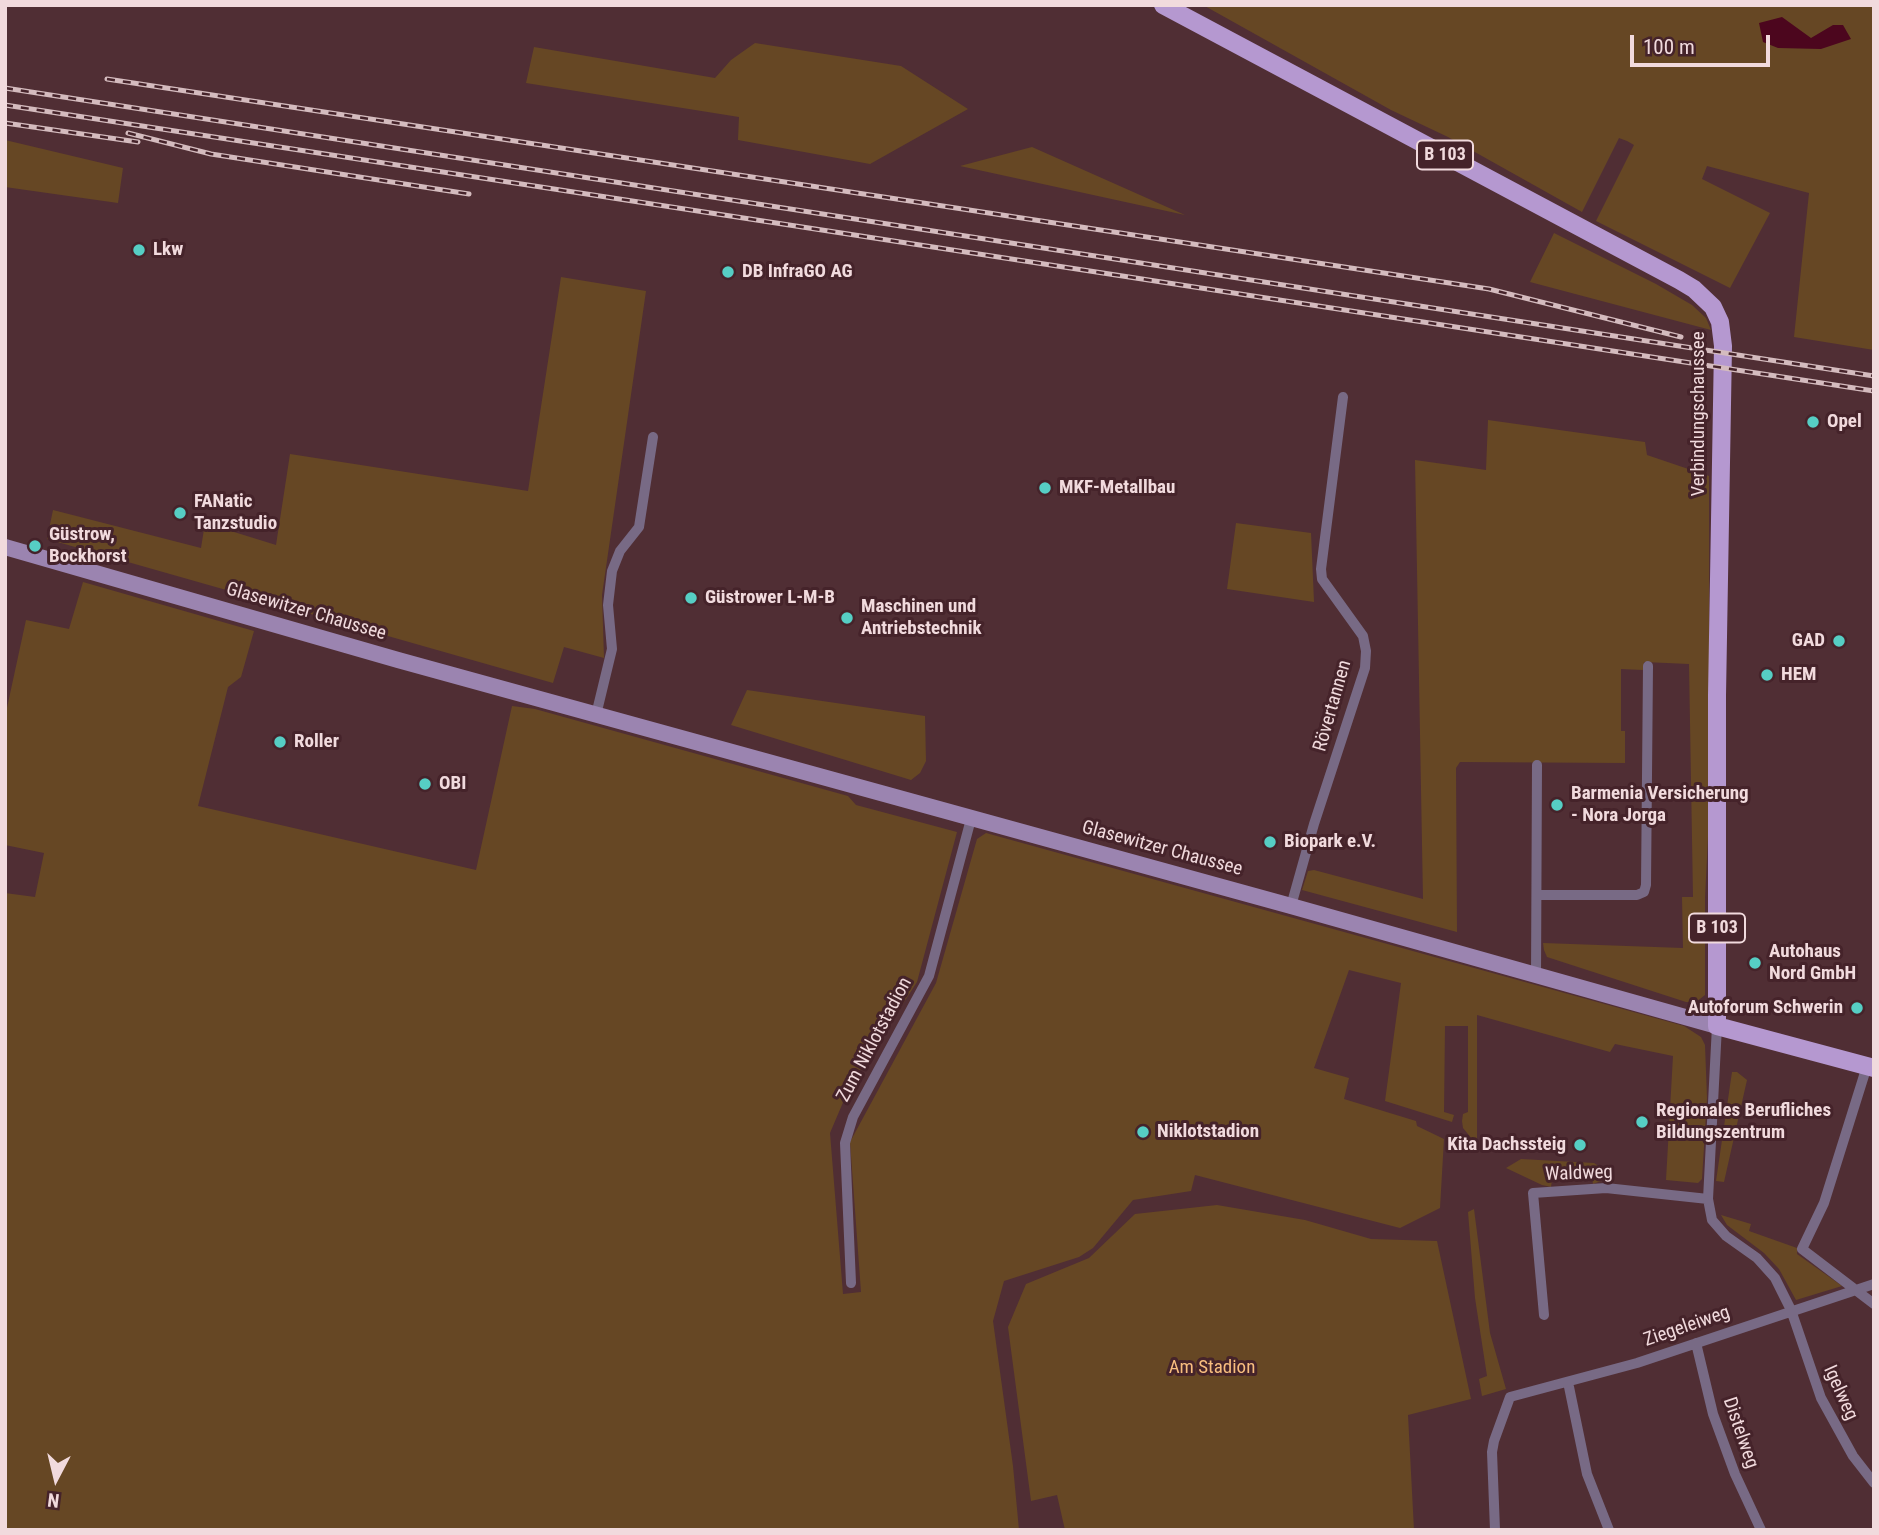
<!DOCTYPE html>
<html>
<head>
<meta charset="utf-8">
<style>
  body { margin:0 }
  #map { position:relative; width:1879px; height:1535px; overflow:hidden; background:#502e34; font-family:"Roboto Condensed",sans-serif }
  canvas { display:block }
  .frame { position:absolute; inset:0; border:7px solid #f1dadd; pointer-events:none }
  .north { position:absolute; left:21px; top:1444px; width:70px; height:70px; -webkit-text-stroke:5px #45232a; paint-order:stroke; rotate:187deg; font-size:19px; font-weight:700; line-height:28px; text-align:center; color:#f1dadd }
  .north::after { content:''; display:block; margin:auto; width:24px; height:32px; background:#f1dadd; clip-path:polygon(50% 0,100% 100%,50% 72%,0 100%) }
  .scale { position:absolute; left:1630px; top:35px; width:140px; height:32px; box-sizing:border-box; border:4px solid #f1dadd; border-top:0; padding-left:9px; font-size:21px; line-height:24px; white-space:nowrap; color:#f1dadd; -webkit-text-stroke:5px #45232a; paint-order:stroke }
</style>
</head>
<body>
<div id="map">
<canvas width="1879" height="1535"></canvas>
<div class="frame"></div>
<div class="north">N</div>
<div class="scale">100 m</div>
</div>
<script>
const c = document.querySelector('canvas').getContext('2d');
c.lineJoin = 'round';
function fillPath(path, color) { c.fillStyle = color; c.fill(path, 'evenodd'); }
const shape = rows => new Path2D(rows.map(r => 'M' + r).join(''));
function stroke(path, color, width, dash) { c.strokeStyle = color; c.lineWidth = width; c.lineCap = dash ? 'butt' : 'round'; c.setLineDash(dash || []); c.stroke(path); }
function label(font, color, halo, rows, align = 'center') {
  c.font = font + ' "Roboto Condensed",sans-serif'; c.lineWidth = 6; c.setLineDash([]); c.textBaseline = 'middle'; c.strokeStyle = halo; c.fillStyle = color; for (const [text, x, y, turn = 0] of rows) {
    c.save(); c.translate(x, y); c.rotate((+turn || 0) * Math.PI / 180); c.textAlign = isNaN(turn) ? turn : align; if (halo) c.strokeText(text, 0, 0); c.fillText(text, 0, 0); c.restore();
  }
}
fillPath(shape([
  [1203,5,1874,5,1874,350,1794,337,1809,193,1707,166,1702,179,1770,213,1730,288,1596,221,1634,145,1627,141,1619,138,1582,212,1448,137,1391,110],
  [755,43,901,66,968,109,870,164,738,140,739,117,526,83,534,47,715,78,731,60],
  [5,140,123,168,118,203,5,187],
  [1032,147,1185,215,960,166],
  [1554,233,1656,284,1692,305,1706,318,1711,330,1530,282],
  [561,277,646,291,602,595,604,658,564,647,553,683,47,539,53,510,201,548,205,523,276,545,290,454,528,491],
  [1488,420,1645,442,1647,455,1709,476,1709,817,1705,898,1705,995,1696,1002,1686,1002,1547,957,1544,950,1543,943,1683,948,1682,897,1693,897,1689,664,1644,662,1643,670,1621,669,1621,731,1625,731,1625,763,1460,762,1456,768,1457,932,1302,890,1308,871,1314,870,1423,899,1415,460,1486,470],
  [1236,523,1311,533,1314,602,1227,589],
  [83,582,254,631,241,677,228,687,198,806,476,870,512,706,535,709,848,796,856,805,957,832,917,982,850,1086,830,1133,843,1294,861,1292,850,1142,936,983,977,839,986,833,1684,1026,1701,1037,1705,1045,1707,1098,1702,1179,1698,1183,1666,1180,1673,1056,1615,1044,1610,1052,1477,1015,1477,1145,1463,1128,1462,1121,1463,1114,1468,1112,1468,1026,1445,1026,1444,1112,1454,1115,1452,1122,1385,1101,1401,983,1349,970,1314,1068,1349,1078,1344,1099,1416,1121,1417,1126,1444,1139,1440,1208,1400,1228,1195,1175,1191,1191,1133,1200,1093,1248,1079,1257,1004,1281,993,1321,1013,1466,1019,1530,5,1530,5,893,35,897,44,853,5,845,5,717,26,620,69,629],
  [747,690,925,716,926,761,920,773,911,780,731,725],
  [1732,1072,1737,1072,1747,1080,1724,1182,1716,1181],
  [1521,1159,1594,1163,1600,1167,1601,1181,1593,1184,1592,1177,1552,1180,1551,1187,1542,1185,1506,1168],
  [1217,1205,1305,1220,1371,1239,1437,1241,1471,1399,1408,1415,1414,1530,1065,1530,1057,1495,1031,1501,1008,1327,1026,1284,1089,1258,1135,1214],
  [1474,1209,1490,1333,1506,1389,1482,1396,1479,1379,1487,1376,1475,1298,1468,1212],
  [1721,1215,1751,1224,1749,1231,1797,1248,1797,1254,1842,1286,1796,1300,1779,1269,1764,1253,1727,1225]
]), '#664724');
fillPath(shape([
  [1782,17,1811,38,1833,25,1843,25,1851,39,1821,49,1778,48,1763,42,1759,23]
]), '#4c061e');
stroke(shape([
  [596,715,612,649,608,605,612,571,620,551,639,527,653,437],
  [1537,895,1637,895,1644,892,1646,885,1648,666],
  [1291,906,1314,824,1365,668,1366,651,1363,636,1322,579,1321,569,1343,397],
  [1536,976,1537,765],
  [1717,1026,1708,1199,1712,1220,1726,1236,1757,1258,1775,1278,1791,1310,1821,1398,1853,1456,1874,1483],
  [1867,1066,1824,1203,1802,1249,1874,1304],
  [851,1283,845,1143,853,1117,929,976,971,819],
  [1544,1315,1533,1193,1606,1188,1708,1199],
  [1696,1343,1713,1414,1735,1474,1761,1530],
  [1568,1382,1587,1474,1609,1530],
  [1495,1530,1492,1452,1494,1441,1510,1397,1637,1363,1874,1284]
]), '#786a85', 10);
stroke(shape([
  [5,547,398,660,1291,906,1717,1026]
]), '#9b84b0', 16);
stroke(shape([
  [1163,5,1679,280,1694,289,1713,307,1720,322,1723,346,1717,695,1717,1026,1874,1068]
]), '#b598d0', 18);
const rail = shape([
  [107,79,1489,289,1681,337],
  [5,88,1874,376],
  [5,105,1874,391],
  [5,123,138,142],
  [128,133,211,154,469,194]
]);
stroke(rail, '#d4bbbe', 5);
stroke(rail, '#45232a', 2.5, [8]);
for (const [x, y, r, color] of [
  [139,250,7,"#56cec4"],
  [728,272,7,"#56cec4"],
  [1813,422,7,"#56cec4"],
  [1045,488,7,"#56cec4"],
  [180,513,7,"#56cec4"],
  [35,546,7,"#56cec4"],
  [691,598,7,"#56cec4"],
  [847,618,7,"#56cec4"],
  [1839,641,7,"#56cec4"],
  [1767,675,7,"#56cec4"],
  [280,742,7,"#56cec4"],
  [425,784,7,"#56cec4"],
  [1557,805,7,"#56cec4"],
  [1270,842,7,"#56cec4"],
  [1755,963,7,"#56cec4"],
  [1857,1008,7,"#56cec4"],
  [1642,1122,7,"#56cec4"],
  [1143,1132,7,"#56cec4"],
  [1580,1145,7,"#56cec4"]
]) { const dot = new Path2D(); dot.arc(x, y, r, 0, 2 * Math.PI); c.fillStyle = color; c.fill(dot); stroke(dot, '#45232a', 2.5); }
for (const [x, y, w] of [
  [1445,155,56],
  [1717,928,56]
]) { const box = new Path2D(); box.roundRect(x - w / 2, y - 14.5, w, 29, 5); c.fillStyle = '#45232a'; c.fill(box); stroke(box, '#f1dadd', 2); }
label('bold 18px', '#f1dadd', null, [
  ["B 103",1445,155],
  ["B 103",1717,928]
]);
label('bold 19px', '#f1dadd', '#45232a', [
  ["Lkw",153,250],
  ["DB InfraGO AG",742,272],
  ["Opel",1827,422],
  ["MKF-Metallbau",1059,488],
  ["FANatic",194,502],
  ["Tanzstudio",194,524],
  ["Güstrow,",49,535],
  ["Bockhorst",49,557],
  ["Güstrower L-M-B",705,598],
  ["Maschinen und",861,607],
  ["Antriebstechnik",861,629],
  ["GAD",1825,641,"right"],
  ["HEM",1781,675],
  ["Roller",294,742],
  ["OBI",439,784],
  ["Barmenia Versicherung",1571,794],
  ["- Nora Jorga",1571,816],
  ["Biopark e.V.",1284,842],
  ["Autohaus",1769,952],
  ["Nord GmbH",1769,974],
  ["Autoforum Schwerin",1843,1008,"right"],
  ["Regionales Berufliches",1656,1111],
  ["Bildungszentrum",1656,1133],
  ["Niklotstadion",1157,1132],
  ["Kita Dachssteig",1566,1145,"right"]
], 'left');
label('19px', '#f1dadd', '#45232a', [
  ["Verbindungschaussee",1699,414,-90],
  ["Glasewitzer Chaussee",306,612,16],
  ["Rövertannen",1333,706,-74],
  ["Glasewitzer Chaussee",1162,849,15],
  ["Zum Niklotstadion",875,1040,-62],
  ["Waldweg",1579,1174,-2],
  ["Ziegeleiweg",1687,1327,-19],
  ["Igelweg",1840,1393,66],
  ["Distelweg",1740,1433,71]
]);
label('19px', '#f8be7f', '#45232a', [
  ["Am Stadion",1212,1368]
]);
</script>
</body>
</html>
